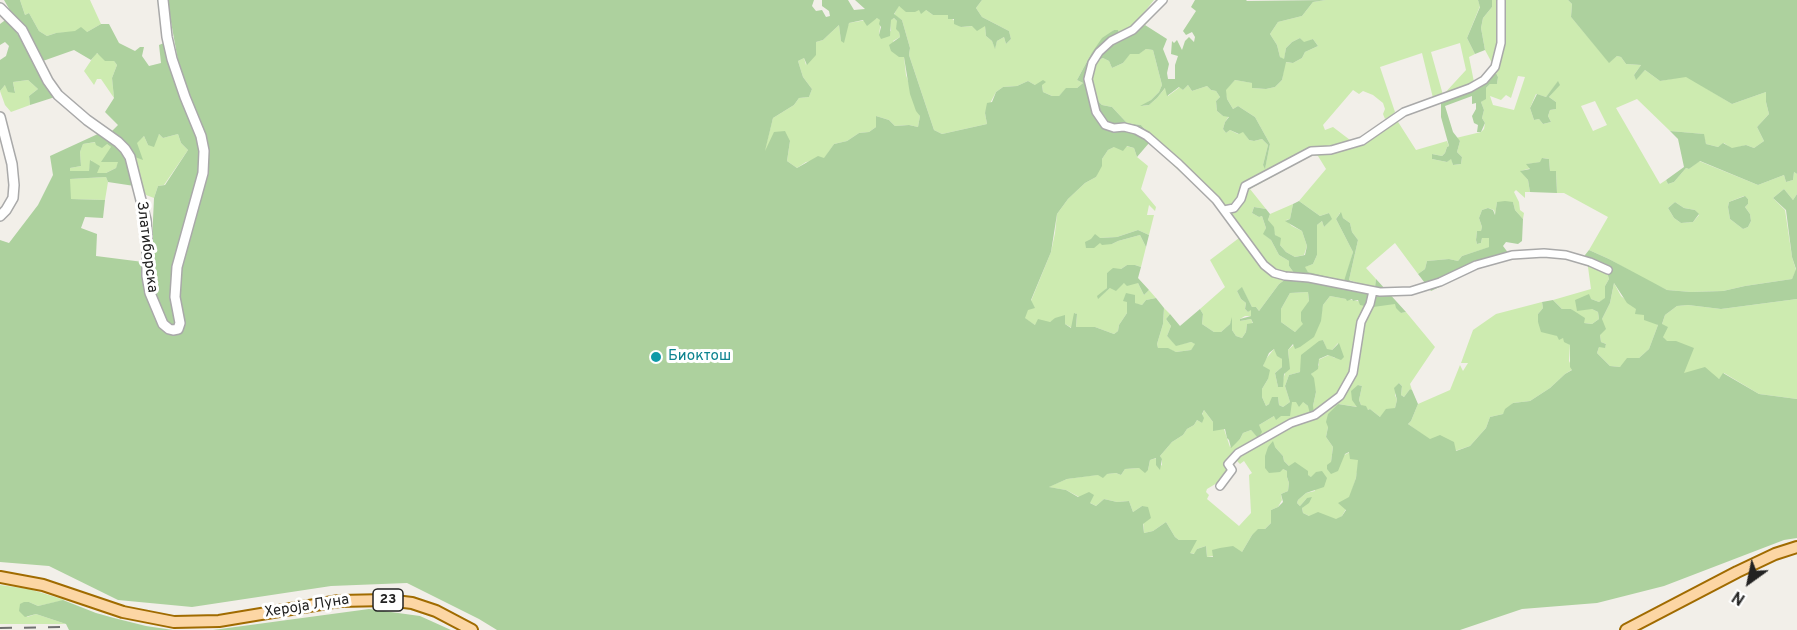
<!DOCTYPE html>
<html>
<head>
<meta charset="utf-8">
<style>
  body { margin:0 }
  #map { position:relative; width:1797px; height:630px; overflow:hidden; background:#f2efe9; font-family:Overpass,sans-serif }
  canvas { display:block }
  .north { position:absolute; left:1719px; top:552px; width:60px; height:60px; -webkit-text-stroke:4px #fff; paint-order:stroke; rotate:213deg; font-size:16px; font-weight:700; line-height:24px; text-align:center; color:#222 }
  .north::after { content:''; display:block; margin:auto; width:21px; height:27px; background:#222; clip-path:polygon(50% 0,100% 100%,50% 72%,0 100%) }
</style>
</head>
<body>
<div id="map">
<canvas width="1797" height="630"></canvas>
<div class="north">N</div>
</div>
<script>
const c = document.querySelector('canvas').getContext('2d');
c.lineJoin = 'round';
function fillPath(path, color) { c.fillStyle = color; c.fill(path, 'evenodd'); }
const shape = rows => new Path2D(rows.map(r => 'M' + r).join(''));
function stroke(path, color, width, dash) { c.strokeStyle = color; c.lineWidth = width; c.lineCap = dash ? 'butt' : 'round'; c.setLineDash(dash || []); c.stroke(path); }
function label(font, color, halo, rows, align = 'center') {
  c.font = font + ' Overpass,sans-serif'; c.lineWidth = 6; c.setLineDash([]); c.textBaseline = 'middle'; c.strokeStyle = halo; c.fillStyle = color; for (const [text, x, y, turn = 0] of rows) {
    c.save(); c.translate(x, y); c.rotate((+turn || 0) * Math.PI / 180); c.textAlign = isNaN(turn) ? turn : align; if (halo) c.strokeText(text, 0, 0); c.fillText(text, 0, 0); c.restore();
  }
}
fillPath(shape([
  [20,0,90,0,101,24,87,32,56,33,47,36,39,31,29,13,25,15],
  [982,0,1154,0,1142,15,1149,21,1145,25,1121,39,1118,30,1114,30,1091,54,1077,80,1083,83,1077,88,1067,88,1059,96,1052,96,1043,92,1042,85,1035,85,1028,81,1017,86,1003,87,996,92,985,113,987,124,942,134,934,130,909,55,910,48,902,20,894,15,898,6,926,10,933,15,948,15,961,27,985,25,986,36,992,41,995,48,997,41,1004,37,1006,44,1011,39,1009,31,982,17,976,8],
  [1326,0,1478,0,1480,6,1467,38,1475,54,1469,57,1474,82,1441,100,1433,98,1422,53,1380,67,1395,112,1393,114,1416,150,1447,141,1449,146,1447,147,1445,153,1442,156,1432,154,1432,159,1447,162,1451,158,1453,165,1461,164,1462,157,1457,152,1460,141,1456,138,1481,132,1484,129,1485,123,1482,118,1484,110,1481,102,1486,98,1486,88,1490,84,1497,84,1498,77,1495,71,1490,72,1492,63,1485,50,1481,28,1483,18,1492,7,1492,0,1568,0,1572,4,1571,17,1609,62,1617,56,1621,57,1626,64,1641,65,1634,75,1636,79,1645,70,1660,81,1686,76,1732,104,1766,92,1766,102,1769,114,1757,127,1764,141,1754,148,1746,145,1732,149,1724,143,1718,147,1706,144,1703,134,1670,131,1637,99,1616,108,1660,184,1666,180,1668,184,1674,182,1686,168,1689,169,1699,161,1758,185,1784,175,1786,182,1793,180,1794,172,1797,174,1797,194,1793,200,1784,189,1773,198,1785,210,1792,257,1796,270,1792,279,1745,286,1723,291,1691,292,1667,290,1648,281,1609,259,1589,250,1608,217,1564,193,1557,193,1556,171,1550,171,1549,159,1543,158,1541,162,1527,164,1531,168,1521,171,1528,180,1530,192,1525,192,1525,198,1516,190,1514,192,1519,202,1520,210,1524,213,1523,219,1515,210,1513,202,1497,202,1495,216,1499,219,1500,227,1505,231,1506,236,1500,240,1500,243,1495,242,1492,230,1495,227,1496,218,1494,210,1488,208,1482,210,1479,218,1482,227,1481,231,1477,231,1476,240,1477,244,1481,243,1482,238,1489,238,1490,247,1462,256,1458,261,1449,259,1427,261,1425,269,1418,274,1395,243,1366,268,1376,279,1375,287,1363,286,1355,282,1349,280,1358,240,1352,232,1350,223,1343,218,1340,213,1336,219,1353,252,1347,274,1344,282,1321,277,1308,272,1304,267,1313,264,1317,255,1317,225,1322,221,1324,227,1331,219,1329,213,1320,216,1299,201,1326,169,1318,156,1313,155,1250,189,1266,209,1254,207,1252,213,1259,217,1262,216,1266,228,1264,234,1271,240,1279,255,1289,261,1289,266,1294,273,1279,284,1259,311,1256,307,1252,307,1242,288,1237,291,1241,299,1246,303,1245,309,1248,312,1251,309,1251,316,1245,316,1240,319,1240,321,1251,319,1253,324,1247,324,1246,332,1242,338,1236,336,1232,330,1232,320,1230,324,1221,332,1214,332,1202,324,1203,314,1200,309,1225,287,1210,260,1239,238,1213,202,1149,143,1150,135,1141,125,1127,123,1112,107,1102,105,1096,99,1086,79,1098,60,1103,58,1109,61,1112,68,1123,63,1129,54,1138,54,1146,49,1153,50,1162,85,1159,92,1151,100,1142,106,1149,105,1157,98,1166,87,1168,96,1180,87,1183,90,1188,85,1192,91,1207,86,1211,90,1216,91,1220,97,1216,101,1217,111,1223,116,1229,116,1225,122,1223,129,1226,133,1230,130,1238,134,1243,131,1249,140,1254,141,1262,139,1268,145,1263,165,1265,168,1270,144,1255,117,1238,106,1233,109,1227,99,1225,90,1235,80,1253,83,1252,88,1266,89,1275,87,1282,80,1285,62,1293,63,1302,58,1305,52,1318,46,1313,39,1304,43,1300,38,1292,42,1286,48,1284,60,1280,57,1277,45,1270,34,1278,22,1302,16,1313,2],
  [1460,43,1466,70,1443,95,1431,52],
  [1518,76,1525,77,1514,110,1493,105,1490,96,1501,100,1506,95,1511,98],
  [1558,82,1559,85,1549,97,1556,102,1556,109,1550,110,1548,116,1551,122,1543,124,1539,119,1534,120,1530,108,1536,94,1546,97],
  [1353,90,1359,94,1363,91,1373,95,1383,103,1385,109,1383,114,1385,119,1389,117,1362,145,1350,140,1333,127,1325,130,1323,125],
  [1595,101,1607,125,1593,131,1581,106],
  [1744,196,1748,199,1748,204,1745,207,1750,214,1751,221,1748,227,1743,229,1730,219,1728,207,1729,202],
  [1675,202,1684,208,1695,210,1699,215,1693,222,1681,223,1674,218,1668,208],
  [878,18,881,20,879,35,891,31,890,20,894,18,897,21,900,37,893,41,904,57,906,75,920,116,918,127,909,125,895,126,889,120,876,116,876,127,869,132,859,133,847,141,834,144,824,159,806,162,797,168,787,161,790,141,763,157,773,118,794,105,799,98,809,97,812,89,803,77,798,61,804,58,806,65,816,42,823,40,839,25,841,41,849,23],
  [96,53,114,61,117,65,112,78,114,98,101,79,97,79,94,85,84,71],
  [28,80,38,89,29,96,30,105,11,112,5,105,0,91,6,84,15,92,13,82],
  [159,134,163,138,178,134,181,143,188,150,164,185,158,186,154,198,146,195,141,187,135,156,142,159,136,143,144,136,148,145],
  [96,142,107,144,111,147,119,162,116,168,106,173,97,173,91,160,89,171,70,172,70,168,81,166,80,152,83,144],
  [1126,146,1134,148,1137,157,1148,166,1141,189,1156,207,1155,211,1149,205,1147,215,1154,215,1149,235,1138,230,1117,237,1100,238,1100,243,1112,244,1118,241,1140,235,1146,247,1141,267,1135,265,1127,265,1121,269,1107,273,1107,288,1098,298,1110,288,1124,283,1138,283,1144,295,1149,290,1156,298,1146,300,1142,305,1127,302,1127,313,1119,325,1118,331,1114,334,1095,327,1076,327,1077,315,1075,313,1072,328,1065,324,1065,316,1050,322,1035,325,1024,318,1051,252,1055,233,1057,214,1068,199,1085,183,1096,177,1102,159,1108,150,1114,147],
  [106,177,108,182,105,200,70,199,70,179],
  [1293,204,1290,219,1286,220,1292,226,1302,231,1307,246,1304,255,1295,257,1286,252,1280,245,1268,220,1270,214],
  [1605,265,1609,279,1605,286,1605,299,1599,302,1591,299,1585,308,1592,309,1598,312,1599,319,1592,324,1584,323,1571,309,1562,309,1553,300,1591,289,1588,267],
  [1614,283,1621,296,1658,325,1649,349,1639,358,1620,367,1610,366,1597,353,1599,347,1605,347,1606,344,1601,342,1600,335,1602,319,1610,303],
  [1308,292,1309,301,1304,324,1295,332,1281,322,1281,309,1290,293],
  [1330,296,1368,303,1396,304,1401,313,1406,312,1435,347,1410,384,1412,390,1410,389,1404,397,1401,395,1402,386,1399,383,1395,395,1397,400,1395,408,1380,417,1370,409,1368,410,1361,405,1359,400,1362,386,1358,385,1358,407,1338,404,1328,427,1326,437,1333,447,1331,462,1350,452,1359,460,1356,478,1346,509,1342,516,1336,520,1309,516,1303,513,1302,508,1307,498,1300,506,1297,503,1298,500,1306,493,1315,491,1311,477,1289,466,1284,461,1283,456,1275,447,1283,469,1287,471,1287,477,1289,483,1288,491,1281,494,1282,500,1278,507,1271,510,1271,523,1265,529,1252,535,1242,552,1207,557,1206,546,1197,549,1195,554,1190,553,1188,540,1179,540,1175,537,1166,522,1153,531,1144,533,1142,506,1133,512,1129,501,1117,502,1104,499,1096,506,1066,490,1048,487,1067,479,1088,476,1116,473,1121,475,1125,469,1139,468,1148,470,1150,460,1157,458,1162,466,1162,460,1160,456,1172,442,1183,435,1187,429,1194,425,1197,420,1202,423,1202,415,1204,410,1213,422,1224,429,1230,447,1240,439,1243,433,1251,430,1258,437,1259,425,1274,416,1292,402,1302,401,1308,406,1313,406,1316,392,1311,374,1319,365,1318,360,1329,355,1335,358,1338,343,1332,350,1327,350,1323,340,1302,365,1300,372,1289,375,1285,386,1290,402,1283,407,1279,405,1278,397,1266,406,1262,397,1262,389,1268,379,1263,366,1265,360,1274,349,1282,359,1282,367,1275,373,1278,387,1283,380,1289,359,1288,350,1320,321,1323,305],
  [1237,461,1240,464,1244,461,1252,473,1249,475,1251,513,1239,526,1207,499,1209,495,1206,492,1207,489,1222,480],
  [1797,299,1797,399,1759,394,1724,373,1719,379,1683,373,1663,337,1662,324,1665,315,1677,306,1688,305,1721,309],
  [1542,302,1543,308,1538,314,1538,322,1557,336,1563,338,1570,345,1569,361,1573,369,1565,374,1550,388,1530,401,1513,403,1503,414,1490,417,1486,428,1470,446,1455,451,1430,440,1408,424,1411,421,1418,404,1450,390,1460,365,1463,371,1468,363,1461,363,1473,330,1496,314],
  [1164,308,1170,314,1166,319,1171,326,1167,336,1176,345,1191,342,1196,344,1191,350,1176,352,1168,349,1158,348,1157,344,1163,324],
  [0,585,29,589,65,600,38,606,29,602,27,617,36,614,66,624,0,624]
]), '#cdebb0');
fillPath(shape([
  [4,0,20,0,25,15,29,13,39,31,47,36,56,33,75,31,81,27,87,32,101,24,109,24,119,43,135,51,140,47,144,47,142,56,149,66,161,63,159,45,164,43,173,77,199,145,179,66,167,0,814,0,812,6,816,11,822,10,826,17,830,16,829,11,822,6,822,0,848,0,854,10,865,9,855,0,982,0,976,8,982,17,1009,31,1011,39,1006,44,1004,37,997,41,995,49,992,41,986,36,985,26,977,31,972,26,961,27,954,24,954,19,948,19,948,15,933,15,926,10,921,14,919,10,915,12,906,12,899,6,894,14,902,20,910,48,909,55,934,130,942,134,987,124,985,113,987,103,992,102,996,92,1003,87,1017,86,1028,81,1035,85,1043,80,1046,82,1042,85,1043,92,1052,96,1059,96,1066,88,1077,88,1083,83,1077,80,1091,54,1102,38,1114,30,1118,30,1121,39,1145,25,1167,39,1163,49,1169,64,1167,73,1168,79,1175,79,1175,65,1178,56,1171,54,1172,41,1174,43,1177,40,1182,50,1185,41,1189,37,1194,42,1195,37,1192,32,1186,35,1183,31,1196,11,1191,7,1195,0,1246,0,1247,1,1326,0,1313,2,1302,16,1278,22,1270,34,1277,45,1280,57,1284,59,1286,48,1292,42,1300,38,1304,42,1313,39,1318,46,1305,52,1302,58,1293,63,1286,62,1282,80,1275,87,1266,89,1252,88,1252,83,1235,80,1226,90,1227,99,1233,109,1238,106,1255,117,1270,144,1265,169,1263,165,1268,145,1262,139,1254,141,1249,140,1243,132,1239,134,1230,130,1226,133,1223,129,1225,122,1229,117,1223,116,1217,111,1216,101,1220,97,1216,91,1211,90,1207,86,1192,91,1188,85,1183,90,1179,87,1167,96,1165,88,1157,98,1149,105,1140,106,1151,100,1159,92,1162,85,1153,50,1146,49,1139,54,1130,54,1123,63,1112,68,1109,61,1103,58,1098,60,1086,79,1096,99,1102,105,1112,107,1127,123,1141,125,1150,135,1149,143,1137,157,1134,148,1127,146,1123,151,1114,147,1108,150,1102,159,1102,166,1096,177,1085,183,1068,199,1057,214,1051,252,1031,300,1035,308,1028,310,1025,318,1035,325,1038,319,1050,322,1055,318,1065,315,1065,324,1071,328,1074,313,1077,314,1076,327,1095,327,1114,334,1118,331,1119,325,1127,313,1127,302,1123,301,1126,293,1135,295,1135,303,1142,305,1146,300,1156,298,1164,308,1163,324,1157,344,1158,348,1168,348,1176,352,1191,350,1195,344,1191,342,1176,346,1167,336,1171,326,1166,319,1170,314,1180,326,1200,309,1203,314,1202,324,1214,332,1221,332,1230,324,1232,317,1232,330,1236,336,1242,338,1246,332,1247,324,1253,323,1251,319,1240,321,1240,319,1251,316,1251,310,1248,312,1245,309,1246,303,1241,299,1237,291,1242,287,1252,307,1256,307,1259,311,1279,284,1294,273,1289,266,1289,261,1279,255,1271,240,1263,234,1266,228,1262,216,1259,217,1252,213,1254,207,1266,209,1270,214,1268,220,1274,227,1275,235,1281,238,1280,245,1286,252,1295,257,1305,255,1307,246,1302,231,1285,221,1290,219,1293,204,1299,201,1320,216,1329,213,1332,219,1324,227,1322,221,1317,225,1317,255,1313,264,1305,267,1308,272,1344,281,1353,252,1336,219,1341,212,1343,218,1350,223,1352,232,1358,240,1349,280,1363,286,1375,287,1376,279,1406,312,1401,313,1396,308,1395,304,1373,307,1368,303,1365,306,1360,305,1358,300,1353,301,1352,299,1347,301,1346,299,1330,296,1323,305,1321,321,1314,337,1300,347,1295,349,1293,344,1288,350,1290,369,1284,374,1283,387,1278,387,1275,373,1282,367,1282,359,1277,356,1274,349,1269,353,1263,366,1270,370,1268,379,1262,389,1262,397,1266,406,1269,404,1272,397,1278,397,1279,405,1283,407,1290,402,1285,386,1289,375,1300,372,1301,355,1319,341,1323,340,1327,349,1332,350,1339,343,1344,357,1341,360,1328,355,1319,359,1318,369,1311,374,1314,378,1316,392,1313,406,1314,413,1310,414,1308,406,1303,402,1299,407,1296,402,1292,402,1290,416,1281,416,1276,420,1274,416,1259,425,1262,432,1258,438,1251,430,1243,433,1240,439,1231,448,1229,440,1227,438,1225,429,1213,431,1213,422,1204,410,1202,414,1204,418,1202,423,1197,420,1194,425,1187,429,1183,435,1172,442,1160,456,1162,459,1160,470,1156,465,1156,458,1150,460,1148,470,1145,473,1139,468,1125,469,1121,475,1116,473,1107,474,1103,478,1098,475,1067,479,1049,487,1066,490,1078,497,1089,492,1094,495,1090,503,1096,506,1104,499,1117,502,1129,501,1133,512,1142,506,1148,507,1151,518,1143,524,1144,533,1153,531,1166,522,1175,537,1179,540,1197,540,1190,553,1194,554,1197,549,1206,546,1207,557,1213,557,1212,550,1220,548,1233,546,1242,552,1252,535,1258,529,1265,529,1271,523,1271,510,1278,507,1283,502,1281,494,1288,491,1289,483,1287,477,1287,471,1283,469,1280,472,1269,473,1265,468,1265,456,1268,447,1273,441,1275,447,1283,456,1284,461,1289,466,1295,462,1308,471,1308,475,1311,477,1316,472,1322,471,1327,478,1324,487,1306,493,1298,500,1297,503,1300,506,1307,498,1312,497,1309,503,1302,508,1303,513,1309,516,1318,512,1336,519,1342,516,1346,510,1338,503,1349,497,1356,478,1358,460,1350,459,1349,452,1345,454,1338,471,1331,474,1327,469,1327,465,1331,462,1333,447,1326,437,1328,427,1326,422,1328,414,1338,404,1357,407,1352,400,1351,391,1358,385,1362,386,1359,400,1361,405,1366,406,1368,410,1370,409,1380,417,1386,409,1395,408,1397,400,1394,388,1399,383,1402,386,1401,395,1404,397,1410,389,1412,390,1418,404,1411,421,1408,424,1430,439,1440,435,1454,442,1456,451,1470,446,1486,428,1490,417,1503,414,1505,409,1513,403,1530,401,1550,388,1565,374,1572,370,1570,367,1570,345,1564,342,1563,338,1559,340,1557,336,1541,332,1538,322,1538,314,1543,308,1542,302,1553,300,1562,309,1571,309,1585,318,1584,323,1592,324,1599,319,1598,312,1592,309,1577,311,1575,300,1589,294,1591,299,1599,302,1605,298,1605,286,1609,279,1605,265,1588,267,1585,255,1589,250,1609,259,1667,290,1691,292,1723,291,1745,286,1792,279,1796,269,1792,257,1786,210,1773,198,1784,189,1793,200,1797,194,1797,299,1721,309,1688,305,1677,306,1665,315,1662,324,1668,327,1663,337,1667,341,1676,341,1694,348,1684,373,1705,367,1719,379,1723,373,1759,394,1797,399,1797,538,1784,540,1664,586,1597,603,1522,609,1460,630,497,630,479,619,407,583,331,586,192,607,118,600,49,566,0,562,0,240,9,243,38,205,53,175,50,156,100,133,130,153,112,131,118,125,105,112,114,98,112,78,117,65,114,61,105,61,97,53,91,60,74,50,40,62],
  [877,18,880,20,879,24,881,27,879,35,881,39,890,36,891,20,894,18,897,21,896,29,899,32,900,37,889,45,891,51,899,57,904,57,910,94,916,111,920,116,918,127,909,125,895,126,889,120,876,116,876,127,869,132,859,133,847,141,834,144,824,158,818,156,797,168,787,161,790,141,785,131,774,132,765,151,773,118,794,105,799,98,809,97,812,89,803,77,798,61,804,58,807,65,816,55,816,42,823,40,839,25,841,41,844,43,849,23,863,20,867,26],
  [159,134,163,138,178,134,181,143,188,150,165,185,158,186,154,198,151,263,96,256,97,234,81,228,85,217,103,218,105,200,71,199,70,179,106,177,108,182,141,187,135,157,143,160,137,143,144,136,148,145,154,147],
  [95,142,96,145,102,148,107,144,111,147,101,162,118,162,116,168,106,173,97,173,100,166,90,160,89,171,70,171,70,168,81,166,80,152,83,144],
  [1614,283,1627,303,1636,309,1635,314,1644,315,1644,320,1658,325,1649,349,1639,358,1627,358,1620,367,1610,366,1597,353,1599,347,1605,348,1606,344,1601,342,1600,335,1606,329,1602,319,1610,303],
  [1308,292,1309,301,1301,312,1301,321,1303,324,1295,332,1281,322,1281,309,1290,293],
  [1478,0,1492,0,1492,7,1483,18,1481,28,1485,50,1475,54,1467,38,1480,7],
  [1568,0,1797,0,1797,174,1794,172,1793,180,1786,182,1784,175,1758,185,1700,161,1689,169,1686,168,1674,182,1668,184,1666,180,1684,167,1678,139,1670,131,1704,134,1706,144,1718,147,1723,143,1732,148,1746,145,1754,148,1764,141,1757,127,1769,114,1766,102,1766,92,1732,104,1686,77,1660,81,1645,70,1636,80,1634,75,1641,65,1626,64,1621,57,1617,56,1609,63,1571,17,1572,4],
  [8,18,55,97,30,105,29,96,38,89,28,80,13,82,15,93,8,92,5,85,0,91,0,60,6,56,9,46,5,42,0,45,0,24],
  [1495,71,1498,77,1497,84,1490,84,1486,88,1486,99,1481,102,1484,110,1482,118,1485,123,1481,132,1477,132,1478,125,1474,123,1472,116,1476,109,1476,103,1472,104,1472,96,1445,106,1453,132,1460,141,1457,152,1462,157,1461,164,1453,165,1451,159,1447,162,1432,159,1432,154,1442,156,1445,153,1447,147,1449,146,1441,117,1441,100,1490,72],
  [1558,81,1560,85,1549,97,1556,102,1556,109,1550,110,1548,116,1551,122,1543,124,1539,119,1534,120,1530,108,1537,94,1546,97],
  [1542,158,1549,159,1550,171,1556,171,1557,193,1530,192,1528,180,1520,171,1530,169,1526,164,1540,162],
  [1745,196,1748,199,1748,204,1745,207,1750,214,1751,221,1748,227,1743,229,1730,219,1728,207,1729,202],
  [1505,201,1513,202,1515,210,1523,219,1522,241,1518,244,1506,242,1503,246,1509,254,1431,291,1418,274,1425,269,1427,261,1449,259,1458,261,1462,256,1489,247,1489,238,1482,238,1481,243,1477,244,1476,240,1477,231,1481,231,1482,227,1479,218,1482,210,1488,208,1493,210,1495,215,1497,202],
  [1675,202,1684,208,1695,210,1699,214,1693,222,1681,223,1674,218,1668,208],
  [1138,230,1149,235,1146,247,1140,235,1118,241,1112,244,1102,245,1100,243,1094,248,1086,248,1085,242,1091,239,1095,234,1100,238,1117,237],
  [1127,265,1135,265,1141,267,1138,278,1149,290,1144,295,1138,283,1127,286,1124,283,1116,291,1110,288,1098,299,1097,296,1107,288,1107,273,1113,268,1121,269],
  [63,600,96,613,114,618,146,626,173,630,69,630,66,624,36,614,25,617,19,611,20,604,24,602,29,602,38,606],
  [369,609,420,616,451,630,213,630]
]), '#add19e');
const minor = shape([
  [1163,0,1133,30,1111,41,1099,52,1092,63,1088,79,1096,112,1105,125,1114,128,1124,127,1136,130,1147,136,1179,164,1216,200,1264,265,1274,273,1285,276,1309,278,1380,292,1411,291,1440,282,1476,265,1512,255,1544,253,1566,255,1590,262,1608,270],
  [1224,210,1234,208,1241,199,1245,186,1311,151,1331,150,1362,141,1404,112,1470,88,1484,80,1495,67,1501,43,1501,1],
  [1220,486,1232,470,1228,464,1238,453,1291,423,1315,415,1340,396,1353,373,1361,322,1370,304,1373,291]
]);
const tertiary = shape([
  [0,8,22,30,48,81,58,95,87,120,118,142,125,149,130,157,146,220,147,237,147,276,150,293,163,324,169,329,173,330,178,329,180,323,175,297,177,267,203,173,204,151,201,136,185,97,172,59,167,37,163,0],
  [0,117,12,164,14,185,13,198,6,210,0,216]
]);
const primary = shape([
  [0,577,43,585,123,612,174,622,219,621,339,601,387,600,412,603,436,611,472,630],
  [1626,630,1737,572,1775,554,1797,547]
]);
stroke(minor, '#a9a9a9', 10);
stroke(tertiary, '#a9a9a9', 12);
stroke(primary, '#a06b00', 14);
stroke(minor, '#fff', 7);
stroke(tertiary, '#fff', 9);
stroke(primary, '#fcd6a4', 10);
stroke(shape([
  [0,628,66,627]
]), '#707070', 2, [12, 12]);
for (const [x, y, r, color] of [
  [656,357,6,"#0f9aa8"]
]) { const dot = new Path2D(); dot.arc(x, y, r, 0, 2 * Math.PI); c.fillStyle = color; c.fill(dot); stroke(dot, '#fff', 2); }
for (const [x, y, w] of [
  [388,600,30]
]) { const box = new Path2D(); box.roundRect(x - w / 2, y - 11, w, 22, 4.5); c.fillStyle = '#fff'; c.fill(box); stroke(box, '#222', 1.5); }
label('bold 14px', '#222', null, [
  ["23",388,600]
]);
label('15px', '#222', '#fff', [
  ["Златиборска",146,247,83],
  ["Хероја Луна",307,607,-9]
]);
label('15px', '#0d838f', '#fff', [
  ["Биоктош",668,357]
], 'left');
</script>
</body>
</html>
